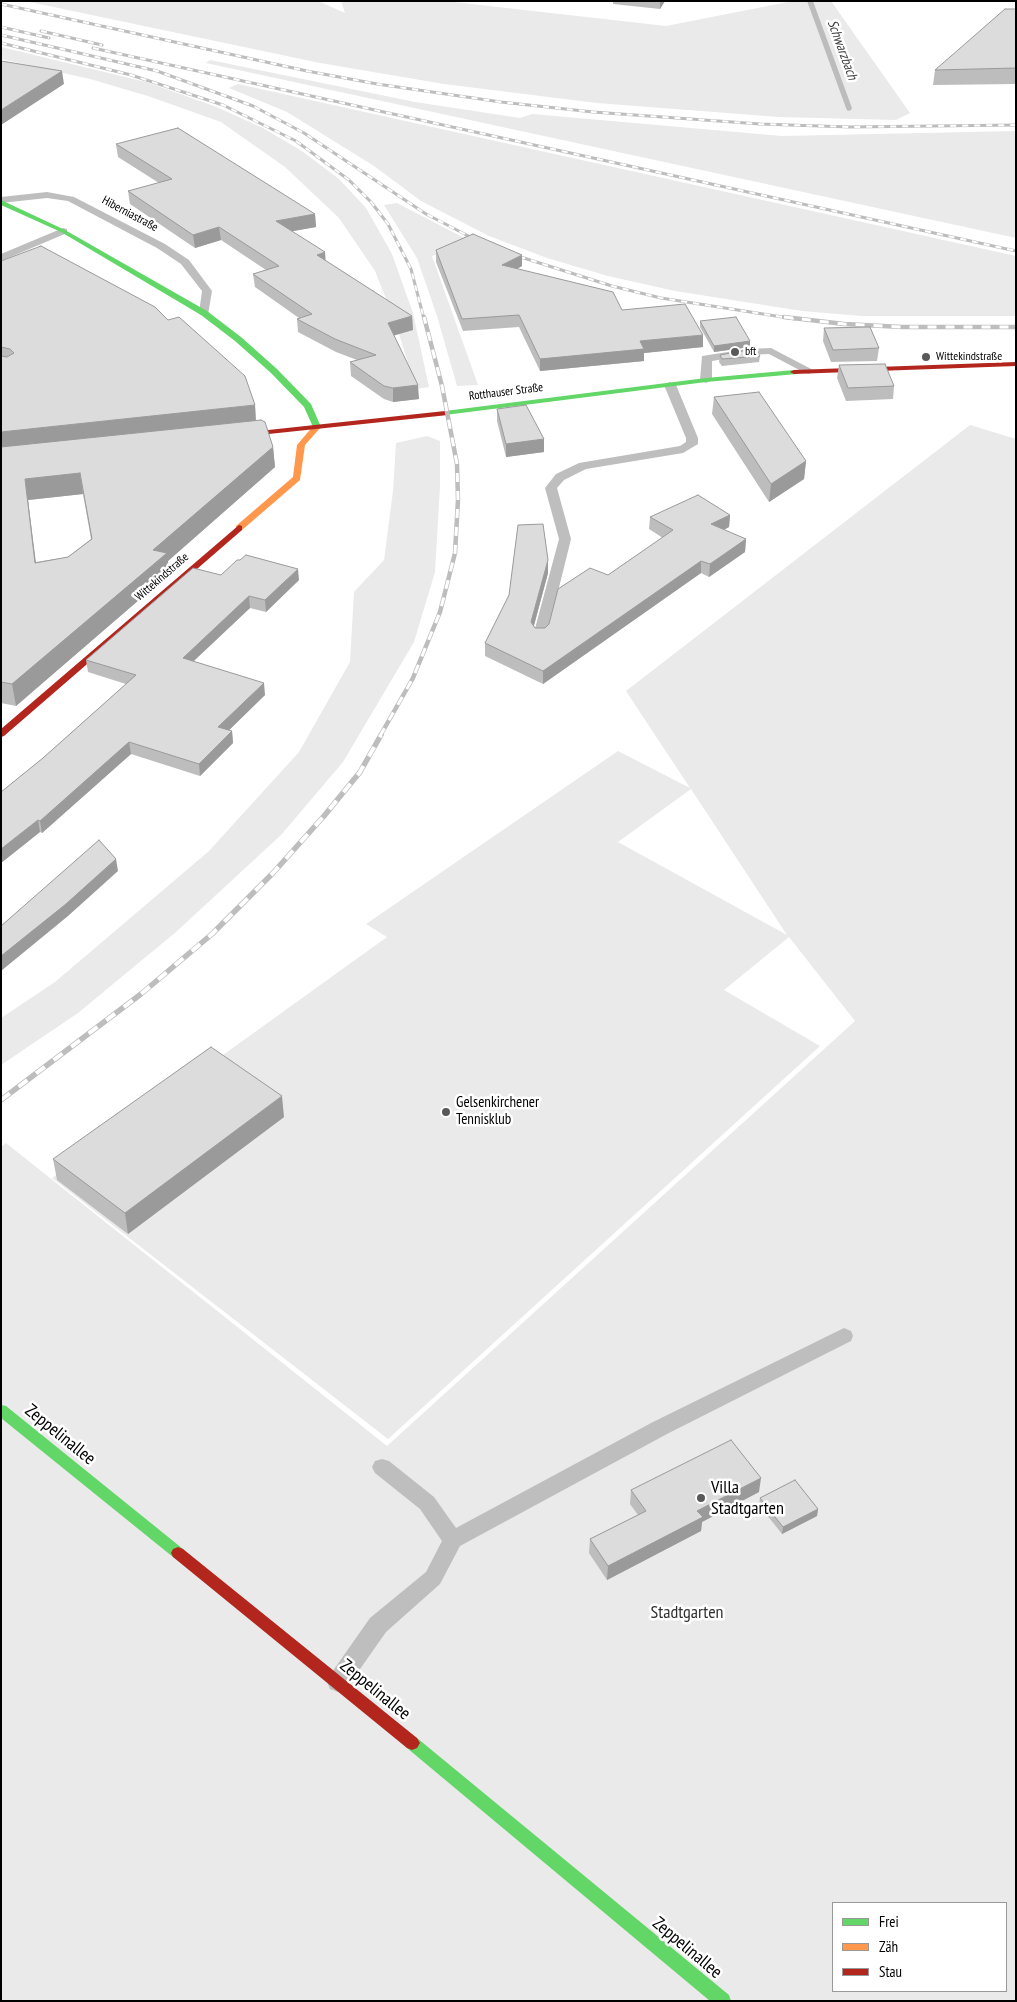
<!DOCTYPE html>
<html>
<head>
<meta charset="utf-8">
<style>
  body { margin:0 }
  #map { position:relative; width:1017px; height:2002px; overflow:hidden; background:#fff; font-family:"PT Sans Narrow",sans-serif }
  canvas { display:block }
  .frame { position:absolute; inset:0; border:2px solid #000; pointer-events:none }
  .legend { position:absolute; left:832px; top:1902px; width:175px; height:90px; box-sizing:border-box; background:#fff; border:1px solid #999; margin:0; padding:6px 9px; list-style:none; font-size:15px; color:#000 }
  .legend li { display:flex; align-items:center; gap:10px; height:25px }
  .legend b { width:25px; border:1px solid #999 }
</style>
</head>
<body>
<div id="map">
<canvas width="1017" height="2002"></canvas>
<div class="frame"></div>
<ul class="legend">
<li><b style="height:6px;background:#63d668"></b>Frei</li>
<li><b style="height:6px;background:#ff974d"></b>Zäh</li>
<li><b style="height:6px;background:#b3261e"></b>Stau</li>
</ul>
</div>
<script>
const c = document.querySelector('canvas').getContext('2d');
c.lineJoin = 'round';
function fillPath(path, color) { c.fillStyle = color; c.fill(path, 'evenodd'); }
const shape = rows => new Path2D(rows.map(r => 'M' + r).join(''));
function stroke(path, color, width, dash) { c.strokeStyle = color; c.lineWidth = width; c.lineCap = dash ? 'butt' : 'round'; c.setLineDash(dash || []); c.stroke(path); }
function label(font, color, halo, rows, align = 'center') {
  c.font = font + ' "PT Sans Narrow",sans-serif'; c.lineWidth = 5; c.setLineDash([]); c.textBaseline = 'middle'; c.strokeStyle = halo; c.fillStyle = color; for (const [text, x, y, turn = 0] of rows) {
    c.save(); c.translate(x, y); c.rotate((+turn || 0) * Math.PI / 180); c.textAlign = isNaN(turn) ? turn : align; if (halo) c.strokeText(text, 0, 0); c.fillText(text, 0, 0); c.restore();
  }
}
fillPath(shape([
  [25,1,318,1,345,13,341,1,445,1,666,26,793,1,831,1,910,113,896,120,779,117,597,103,444,84,320,63],
  [1,47,146,82,214,106,263,128,302,151,339,179,366,208,392,254,413,313,429,387,416,389,395,321,375,271,339,218,285,167,221,122,148,96,90,79,1,59],
  [210,60,415,102,520,118,532,114,782,136,1016,131,1016,238,206,63],
  [238,84,1016,256,1016,316,862,316,802,311,675,291,608,276,547,258,489,236,421,201,374,166,287,112,229,88],
  [397,203,474,243,432,256,478,385,457,386,437,316,417,258,384,205],
  [970,425,1016,439,1016,2001,1,2001,1,1147,6,1143,387,1446,855,1021,789,937,724,990,820,1046,388,1439,52,1178,387,937,366,924,618,751,690,788,626,691],
  [691,789,787,935,618,842],
  [833,1903,1006,1903,1006,1991,833,1991],
  [427,436,440,441,440,486,435,572,414,642,343,762,281,835,176,932,78,1013,1,1065,1,1018,55,982,209,851,299,752,350,662,354,592,384,560,393,491,396,443]
]), '#eaeaea');
stroke(shape([
  [810,1,849,108]
]), '#bcbcbc', 5.5);
fillPath(shape([
  [47,192,74,197,165,244,189,260,212,291,208,315,200,315,199,313,202,291,181,264,157,248,68,201,47,198,1,203,1,197,47,192],
  [63,228,67,229,67,233,1,261,1,254,63,228],
  [771,348,815,371,809,374,805,373,769,354,747,355,712,361,712,380,706,383,700,380,702,356,747,349,771,348],
  [670,382,676,385,698,438,698,444,683,453,586,469,564,480,557,488,571,539,547,636,545,639,535,639,533,636,559,539,545,488,556,474,579,463,680,446,686,442,686,438,664,385,670,382],
  [844,1328,851,1331,853,1336,851,1341,667,1434,460,1546,440,1584,386,1632,346,1689,338,1692,330,1689,327,1682,330,1675,370,1618,426,1572,442,1541,420,1509,375,1473,372,1467,375,1461,382,1459,389,1461,434,1497,456,1528,653,1422,844,1328]
]), '#bebebe');
fillPath(shape([
  [1,200,65,230,207,311,241,337,277,369,311,404,321,427,320,429,314,429,304,407,271,373,235,341,201,315,61,232,1,205,1,200],
  [794,370,798,372,797,374,706,382,445,415,441,413,445,411,706,378,794,370],
  [1,1405,6,1406,183,1549,185,1553,183,1557,178,1559,173,1557,1,1418,1,1405],
  [412,1736,417,1738,729,1995,731,2001,710,2001,407,1748,404,1743,407,1738,412,1736]
]), '#63d668');
fillPath(shape([
  [314,425,321,427,305,445,300,480,242,530,236,530,236,526,293,477,297,445,314,425]
]), '#ff974d');
fillPath(shape([
  [1016,362,1016,366,794,374,790,372,794,370,1016,362],
  [445,411,448,411,448,415,231,438,227,436,231,434,445,411],
  [239,525,242,526,242,530,4,736,1,737,1,729,239,525],
  [178,1547,183,1549,417,1738,420,1743,417,1748,412,1750,407,1748,173,1557,171,1553,173,1549,178,1547]
]), '#b3261e');
const railFar2 = shape([
  [1,4,307,71,377,84,501,102,593,112,760,124,850,127,1016,125],
  [1,27,49,38],
  [41,31,102,45],
  [1,35,157,71,253,106,304,133,426,214,480,242],
  [1,43,131,75,223,105,296,141,349,180,371,202,388,224,411,269,424,319],
  [93,48,1016,251],
  [508,253,612,286,661,298,795,319]
]);
const railFar1 = shape([
  [784,317,844,324,902,327,1016,327],
  [380,736,413,678,440,612,455,553,458,500,457,464,442,386,424,317]
]);
const rail = shape([
  [1,1100,141,994,212,934,273,873,324,816,360,772,381,735]
]);
stroke(railFar2, '#bdbdbd', 3);
stroke(railFar1, '#bdbdbd', 4.5);
stroke(rail, '#bdbdbd', 5.5);
stroke(railFar2, '#fff', 2, [6]);
stroke(railFar1, '#fff', 3, [9]);
stroke(rail, '#fff', 4, [11]);
fillPath(shape([
  [609,1,665,1,660,9,613,4,613,2],
  [1016,9,1016,84,933,85,935,70],
  [116,144,315,214,316,227,292,231,326,261,412,316,413,330,394,335,419,399,393,402,384,399,351,376,350,362,357,360,336,352,298,332,297,319,299,318,255,287,253,274,266,270,221,240,195,248,130,204,128,191,159,183,118,157],
  [436,250,522,266,517,269,622,310,703,347,644,353,644,361,540,371,519,327,463,331,436,262],
  [1,261,168,320,255,405,256,420,273,447,275,467,168,561,169,574,16,706,1,703],
  [83,494,91,539,68,557,36,562,28,500],
  [700,321,750,341,750,347,714,352,700,327],
  [824,328,879,348,877,361,831,362,823,341],
  [720,355,760,356,759,362,722,366,719,362],
  [839,365,894,386,893,399,846,401,837,378],
  [714,397,806,461,804,479,769,502,712,414],
  [497,409,544,439,544,452,506,457,497,421],
  [730,515,729,527,724,530,746,539,745,552,709,577,701,573,543,684,485,656,485,643,548,560,548,573,534,626,535,628,545,628,608,575,663,538,649,529,650,517],
  [221,575,299,580,266,612,250,608,194,661,265,695,229,730,232,731,233,743,200,776,131,754,42,833,40,832,1,863,1,792,43,758,126,684,88,672,86,660],
  [284,1117,128,1234,57,1180,53,1159],
  [631,1490,759,1492,702,1522,701,1531,607,1580,589,1553,590,1539,638,1515,630,1504],
  [760,1498,818,1509,817,1516,782,1534,759,1505]
]), '#bdbdbd');
fillPath(shape([
  [660,1,665,1,660,9],
  [62,71,64,84,1,125,1,110],
  [315,214,316,227,277,234,276,221],
  [219,227,221,240,195,248,193,235],
  [325,252,326,265,317,255],
  [522,255,522,266,502,277,502,265],
  [412,316,413,330,389,337,388,323],
  [703,335,703,347,644,353,644,361,540,371,540,359,640,341],
  [750,341,750,347,714,352,714,346],
  [418,385,419,399,393,402,393,388],
  [255,405,256,425,1,452,1,432],
  [544,439,544,452,506,457,506,444],
  [273,447,275,467,168,561,169,574,16,706,12,684,153,550],
  [806,461,804,479,769,502,771,484],
  [80,473,83,494,28,500,38,583,35,563,25,479],
  [730,515,729,527,710,537,711,524],
  [746,539,745,552,709,577,710,564],
  [548,560,548,573,531,636,531,622],
  [701,561,701,573,543,684,543,671],
  [298,569,299,580,266,612,265,600],
  [249,596,250,608,184,670,183,658],
  [264,683,265,695,220,739,218,727],
  [232,731,233,743,200,776,199,764],
  [129,742,131,754,42,833,40,821],
  [38,820,40,832,1,863,1,849],
  [116,859,118,871,68,916,1,971,1,956],
  [282,1096,284,1117,128,1234,125,1213],
  [761,1478,759,1492,702,1522,701,1531,607,1580,608,1566,697,1511],
  [818,1509,817,1516,782,1534,783,1527]
]), '#9a9a9a');
const building = shape([
  [1005,9,1016,9,1016,68,935,70,1005,9],
  [1,61,62,71,1,110,1,61],
  [178,128,315,214,276,221,325,252,317,255,412,316,388,323,418,385,393,388,384,386,350,362,376,355,335,339,297,319,312,314,253,274,279,266,219,227,193,235,128,191,172,179,116,144,178,128],
  [473,234,522,255,502,265,613,292,622,310,685,304,703,335,640,341,644,349,540,359,519,315,462,319,436,250,473,234],
  [41,246,155,307,168,320,179,317,245,376,255,405,1,432,1,356,7,357,14,353,10,349,1,347,1,261,41,246],
  [736,317,750,341,714,346,700,321,736,317],
  [870,327,879,348,833,350,824,328,870,327],
  [748,350,756,350,760,356,722,359,720,355,748,350],
  [885,364,894,386,848,388,839,365,885,364],
  [759,392,806,461,771,484,714,397,759,392],
  [526,405,544,439,506,444,497,409,526,405],
  [261,420,265,422,273,447,153,550,167,553,12,684,1,682,1,447,261,420],
  [80,473,92,539,68,557,35,563,25,479,80,473],
  [698,495,730,515,711,524,746,539,710,564,701,561,543,671,485,643,509,595,518,525,543,524,548,560,531,622,535,628,545,628,549,624,558,589,590,568,608,575,673,530,650,517,698,495],
  [246,555,298,569,265,600,249,596,183,658,264,683,218,727,232,731,199,764,129,742,40,821,38,820,1,849,1,792,43,758,136,675,86,660,193,568,221,575,237,560,240,560,246,555],
  [99,840,116,859,66,904,1,956,1,926,99,840],
  [211,1047,282,1096,125,1213,53,1159,211,1047],
  [731,1440,761,1478,697,1511,703,1517,608,1566,590,1539,646,1511,631,1490,731,1440],
  [795,1480,818,1509,783,1527,760,1498,795,1480]
]);
fillPath(building, '#dcdcdc');
stroke(building, '#9a9a9a', 1);
for (const [x, y, r, color] of [
  [735,352,5,"#595959"],
  [926,357,5,"#595959"],
  [446,1112,5,"#595959"],
  [701,1498,5,"#595959"]
]) { const dot = new Path2D(); dot.arc(x, y, r, 0, 2 * Math.PI); c.fillStyle = color; c.fill(dot); stroke(dot, '#fff', 2); }
label('12px', '#000', '#fff', [
  ["Hiberniastraße",130,214,28],
  ["Rotthauser Straße",506,392,-7],
  ["Wittekindstraße",162,577,-41]
]);
label('12px', '#000', '#fff', [
  ["bft",745,352],
  ["Wittekindstraße",936,357]
], 'left');
label('italic 14px', '#404040', '#fff', [
  ["Schwarzbach",842,50,70]
]);
label('15px', '#000', '#fff', [
  ["Gelsenkirchener",456,1103],
  ["Tennisklub",456,1120]
], 'left');
label('18px', '#000', '#fff', [
  ["Zeppelinallee",60,1435,39],
  ["Zeppelinallee",375,1690,39],
  ["Zeppelinallee",687,1948,40]
]);
label('18px', '#000', '#fff', [
  ["Villa",711,1488],
  ["Stadtgarten",711,1509]
], 'left');
label('18px', '#2f2f2f', '#fff', [
  ["Stadtgarten",687,1613]
]);
</script>
</body>
</html>
